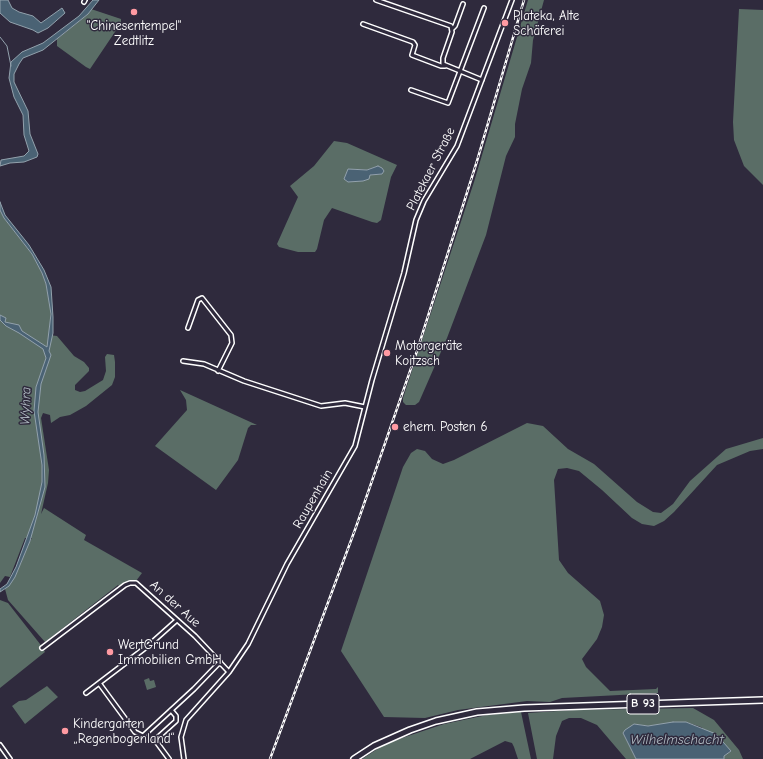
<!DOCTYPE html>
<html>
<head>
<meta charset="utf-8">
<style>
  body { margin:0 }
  canvas { display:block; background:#2f2a3d }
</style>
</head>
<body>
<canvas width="763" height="759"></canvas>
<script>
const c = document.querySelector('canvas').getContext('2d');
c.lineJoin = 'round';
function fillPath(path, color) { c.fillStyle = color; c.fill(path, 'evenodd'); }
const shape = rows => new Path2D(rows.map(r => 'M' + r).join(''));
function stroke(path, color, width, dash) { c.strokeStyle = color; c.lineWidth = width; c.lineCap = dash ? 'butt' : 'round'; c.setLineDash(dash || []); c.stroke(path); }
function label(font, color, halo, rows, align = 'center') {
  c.font = font + ' "Comic Neue",sans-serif'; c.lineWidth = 3; c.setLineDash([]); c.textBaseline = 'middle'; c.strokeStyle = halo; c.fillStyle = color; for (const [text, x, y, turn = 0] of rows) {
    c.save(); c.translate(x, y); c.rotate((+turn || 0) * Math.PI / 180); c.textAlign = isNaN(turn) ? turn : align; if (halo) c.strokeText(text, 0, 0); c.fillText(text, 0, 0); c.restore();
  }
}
fillPath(shape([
  [528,0,544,0,533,40,531,63,522,89,515,124,515,137,506,156,486,235,447,338,419,402,415,405,406,405,403,402,403,398,474,182],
  [91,9,121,19,121,23,90,69,86,67,57,46,57,39,88,14],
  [739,9,763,10,763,185,744,166,734,140,733,122],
  [334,141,347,143,397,165,391,177,381,220,377,223,372,222,332,208,324,220,317,249,315,252,298,252,279,247,277,244,298,197,290,186,314,166],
  [378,166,382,174,370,175,352,169,367,170],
  [0,210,4,218,32,254,42,273,46,284,51,312,49,335,57,336,74,356,84,362,89,368,89,371,75,385,75,390,80,392,85,391,103,380,106,371,105,357,107,354,114,355,115,362,115,377,112,385,86,406,70,415,60,417,51,423,50,415,43,413,41,418,49,470,48,483,41,514,44,508,86,535,84,540,142,573,136,581,130,581,119,586,118,585,45,642,8,600,5,589,21,563,27,546,32,538,25,538,10,577,5,576,0,583],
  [180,390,257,425,251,425,248,428,238,460,216,490,155,446,187,410,186,400],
  [527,423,543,426,568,449,594,464,637,502,653,512,661,513,673,504,690,481,726,449,763,438,763,449,750,451,717,465,674,512,664,521,654,526,642,524,632,518,602,490,579,471,567,468,558,469,554,480,559,560,568,573,600,601,604,615,602,627,597,639,582,659,586,667,610,691,656,689,658,687,658,693,562,698,550,702,527,701,458,710,425,718,384,717,341,651,403,467,411,453,417,449,425,451,432,459,443,464,454,460],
  [0,600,8,603,40,644,45,652,0,688],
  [149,678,150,681,154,680,156,687,147,690,144,680],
  [47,686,58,697,25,724,12,706,19,701,26,700],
  [693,708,714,720,739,750,743,759,724,759,723,756,731,751,701,727,686,722,648,726,634,724,623,733,636,759,626,759,597,725,581,718,569,718,562,721,556,736,553,759,537,759,528,713,573,710],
  [521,712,531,759,518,759,514,747,512,743,505,741,470,759,362,759,382,746,402,738,444,724,487,715]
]), '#5a6d66');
const water = shape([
  [0,0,8,0,12,8,19,12,33,16,41,23,62,8,65,13,48,28,38,33,33,30,10,22,0,13,0,0],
  [93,0,99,0,88,14,43,50,23,58,19,64,14,74,14,82,28,111,30,134,38,154,37,157,24,162,10,163,0,166,1,160,24,156,29,151,24,135,23,115,14,97,9,78,11,62,22,52,43,43,79,16,93,0],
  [378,166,382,168,384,171,382,174,370,175,369,179,363,181,348,182,344,179,348,169,367,170,378,166],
  [0,202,5,215,29,245,44,270,51,287,53,317,53,333,49,351,51,355,41,384,38,412,44,455,45,487,30,541,15,577,9,586,0,592,0,589,7,584,16,567,35,515,42,482,42,465,34,411,36,387,46,358,43,349,19,333,6,326,0,320,0,315,6,318,5,322,19,325,22,331,47,347,51,314,46,284,42,273,32,254,4,218,0,210,0,202],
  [673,722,686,722,716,734,731,751,724,756,724,759,636,759,623,733,625,730,634,724,648,726,673,722]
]);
fillPath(water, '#4a6274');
stroke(water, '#92a1ac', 1);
stroke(shape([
  [0,37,7,46,11,66]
]), '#92a1ac', 1);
const minor = shape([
  [376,0,451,26,452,32,443,58,443,64,482,80],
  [84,2,85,0],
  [363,24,413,42,415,45,412,55,441,66,445,66],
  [452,29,455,26,463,4],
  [411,90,448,103,484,8],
  [188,328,198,300,202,298,231,335,232,343,218,371],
  [183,361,204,364,244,381,321,406,345,403,365,407],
  [42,648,125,585,130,583,136,583,195,636,229,672],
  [99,683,135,732,143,736,194,689,220,662],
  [86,693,149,645,177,620],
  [0,745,10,759],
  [169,759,155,740,176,721,176,716,171,710],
  [184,759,181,737,186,720,229,672,248,644,287,564,355,446,372,380,404,273,416,220,424,201,457,146,512,0]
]);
const primary = shape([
  [354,759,374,746,410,730,436,721,477,712,524,708,763,700]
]);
stroke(minor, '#fff', 6);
stroke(primary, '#fff', 8);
stroke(minor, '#2f2a3d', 3);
stroke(primary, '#2f2a3d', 5);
const rail = shape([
  [270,759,356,527,417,351,477,161,524,0]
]);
stroke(rail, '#fff', 2.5);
stroke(rail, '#2f2a3d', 1, [3]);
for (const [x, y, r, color] of [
  [134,12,4,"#ff9aa2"],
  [505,23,4,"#ff9aa2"],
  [387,353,4,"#ff9aa2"],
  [395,427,4,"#ff9aa2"],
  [110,652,4,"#ff9aa2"],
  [65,731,4,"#ff9aa2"]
]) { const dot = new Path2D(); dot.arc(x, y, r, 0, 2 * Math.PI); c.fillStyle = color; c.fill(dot); stroke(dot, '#2f2a3d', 1.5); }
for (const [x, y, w] of [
  [643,704,32]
]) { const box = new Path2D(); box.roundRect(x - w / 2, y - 10, w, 20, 3); c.fillStyle = '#2f2a3d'; c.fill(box); stroke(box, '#fff', 1); }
label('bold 12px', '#fff', null, [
  ["B 93",643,704]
]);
label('13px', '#fff', '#2f2a3d', [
  ["Plateka, Alte",513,16],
  ["Schäferei",513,31],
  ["\"Chinesentempel\"",134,26,"center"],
  ["Zedtlitz",134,41,"center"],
  ["Motorgeräte",395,346],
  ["Koitzsch",395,361],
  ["ehem. Posten 6",403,427],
  ["WertGrund",118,645],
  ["Immobilien GmbH",118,660],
  ["Kindergarten",73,724],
  ["„Regenbogenland“",73,739]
], 'left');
label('13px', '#fff', '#2f2a3d', [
  ["Platekaer Straße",431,169,-63],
  ["Raupenhain",313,499,-60],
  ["An der Aue",175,604,42]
]);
label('italic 14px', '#aeb8c0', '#2f2a3d', [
  ["Wyhra",26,406,-88],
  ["Wilhelmschacht",677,740]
]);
</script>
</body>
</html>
